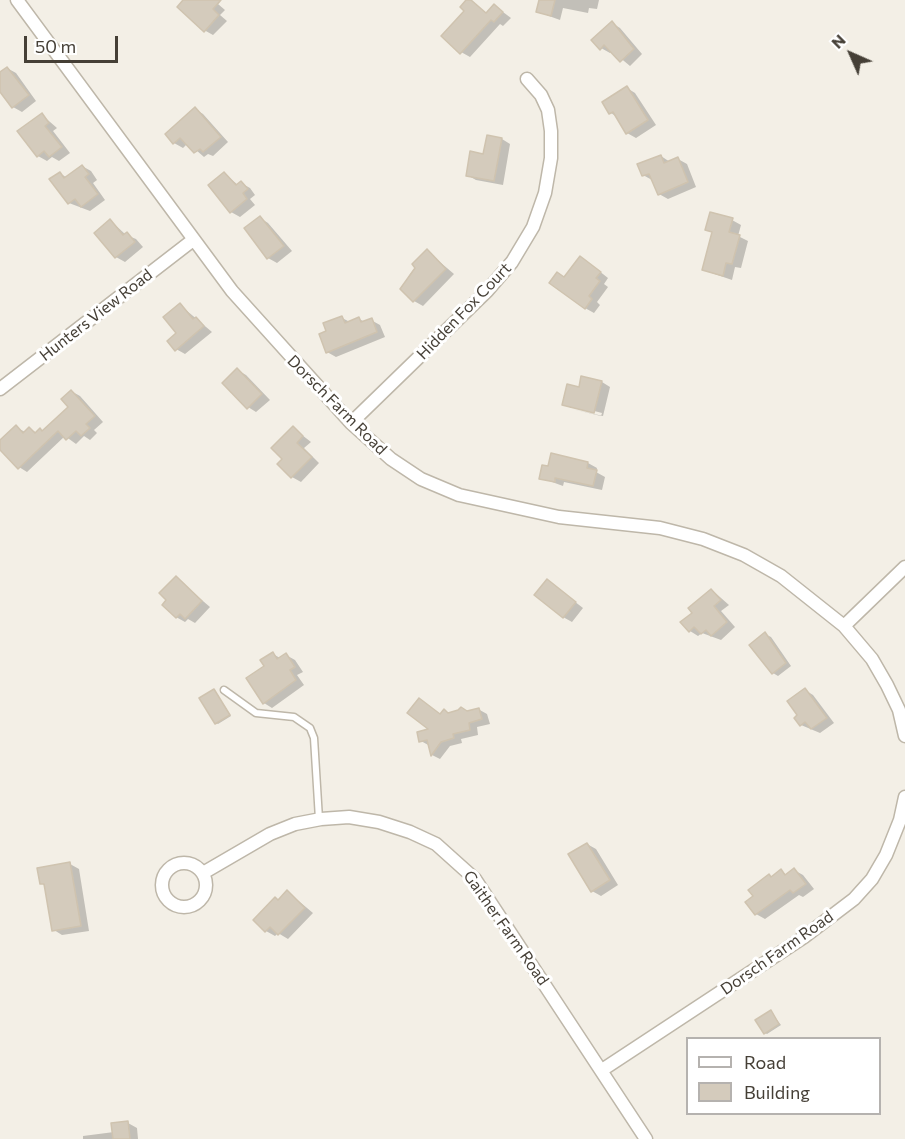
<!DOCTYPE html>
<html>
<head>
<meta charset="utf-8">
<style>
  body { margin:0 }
  #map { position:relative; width:905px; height:1139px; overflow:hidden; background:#f3efe6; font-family:Commissioner,sans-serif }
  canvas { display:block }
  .legend { position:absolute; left:686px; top:1037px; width:195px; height:78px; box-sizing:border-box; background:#fff; border:2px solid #b5b2af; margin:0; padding:8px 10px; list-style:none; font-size:18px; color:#453f36 }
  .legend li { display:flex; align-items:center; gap:12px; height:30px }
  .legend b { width:30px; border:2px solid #b5b2af }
  .north { position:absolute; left:821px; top:24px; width:60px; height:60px; -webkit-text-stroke:4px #fff; paint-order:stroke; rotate:315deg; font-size:16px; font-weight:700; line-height:24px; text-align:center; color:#453f36 }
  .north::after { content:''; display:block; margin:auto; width:21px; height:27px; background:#453f36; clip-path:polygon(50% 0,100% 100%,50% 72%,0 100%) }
  .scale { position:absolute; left:24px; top:36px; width:94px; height:27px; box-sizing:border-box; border:3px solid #453f36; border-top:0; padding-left:8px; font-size:18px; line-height:21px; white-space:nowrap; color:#453f36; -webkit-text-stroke:4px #fff; paint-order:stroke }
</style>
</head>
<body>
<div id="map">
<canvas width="905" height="1139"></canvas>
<ul class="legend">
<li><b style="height:8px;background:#fff"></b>Road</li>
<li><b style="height:16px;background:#d4cbbc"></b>Building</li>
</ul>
<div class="north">N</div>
<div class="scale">50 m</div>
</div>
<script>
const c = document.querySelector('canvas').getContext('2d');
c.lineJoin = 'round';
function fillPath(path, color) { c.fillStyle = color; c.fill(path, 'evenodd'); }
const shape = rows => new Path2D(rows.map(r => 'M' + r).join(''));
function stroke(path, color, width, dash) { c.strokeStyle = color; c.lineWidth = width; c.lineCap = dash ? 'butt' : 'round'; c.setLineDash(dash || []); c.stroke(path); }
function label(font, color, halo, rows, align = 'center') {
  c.font = font + ' Commissioner,sans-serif'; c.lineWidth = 6; c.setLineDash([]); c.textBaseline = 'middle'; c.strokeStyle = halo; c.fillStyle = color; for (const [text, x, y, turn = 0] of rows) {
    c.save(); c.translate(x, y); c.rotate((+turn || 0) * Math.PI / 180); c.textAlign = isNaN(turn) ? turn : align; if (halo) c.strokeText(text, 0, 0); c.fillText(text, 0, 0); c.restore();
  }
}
fillPath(shape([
  [186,0,221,0,218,4,225,10,220,15,227,21,213,35,204,30],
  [468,0,487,14,495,6,511,18,503,26,500,24,470,57,461,52],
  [540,0,599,0,597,9,589,8,588,13,563,8,560,20,538,12],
  [612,23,620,28,642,54,630,66,612,51,610,53,601,48],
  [7,68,16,73,36,101,22,112,13,107,0,90,0,74],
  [627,88,635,93,656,125,636,138,627,133,617,117,611,113],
  [195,109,203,114,228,142,213,156,208,154,204,157,188,143,183,148,174,143],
  [42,115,57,128,53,131,70,153,59,161,52,157,47,161,38,156],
  [502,139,510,144,503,185,476,180,467,175],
  [661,156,670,162,678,159,687,164,696,187,668,199,659,194,652,180,643,175],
  [82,166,91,171,97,180,93,183,105,200,90,211,69,203,60,173,67,178],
  [224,173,238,185,241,183,250,188,255,195,250,199,255,205,240,217,231,212,210,185],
  [260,218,268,223,292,251,277,263,268,258],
  [732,220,741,225,738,236,748,241,741,268,735,267,732,280,703,270,713,233,707,229],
  [111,221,126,235,136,239,143,247,125,262,116,257,96,233],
  [427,251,454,274,423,306,414,301,408,277],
  [589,263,608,278,604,284,608,287,597,302,600,305,594,313,585,308,565,278],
  [180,305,212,332,185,354,176,349],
  [342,318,350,322,359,319,365,322,371,320,380,325,385,337,336,357,327,352,328,331],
  [237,370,246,375,270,400,256,412,248,407],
  [602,382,610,387,603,416,572,409,601,416,602,413,571,405,571,408,564,404,580,389],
  [71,391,80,396,103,422,94,430,97,433,90,440,84,436,76,444,65,436,27,472,19,467,0,448,0,442,16,427,25,432,30,429,37,433,43,432,70,407],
  [293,428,311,442,304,448,319,463,301,482,292,477,285,459],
  [552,455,588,463,597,468,596,472,605,477,602,490,564,482,563,486,541,478,549,468],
  [176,578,210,607,195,623,188,619,185,622,176,617,168,600],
  [548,581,583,608,572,622,563,617],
  [712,590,729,605,721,611,735,627,721,640,702,633,698,636,690,631,694,613],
  [765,634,771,637,791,666,778,676,773,673],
  [273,654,280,658,286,655,295,660,303,672,297,675,304,685,272,708,264,703,266,667],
  [805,690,813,695,834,723,820,733,801,725],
  [216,692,231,716,218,724,216,723],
  [478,709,487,714,490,724,477,727,478,735,461,739,462,743,450,746,440,759,432,755,430,746,421,741,441,715],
  [587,844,596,849,618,885,601,896,592,891],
  [70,864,79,869,89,931,62,935,54,930,46,886,41,883],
  [794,870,803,875,814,889,803,897,799,895,765,919,756,914,747,902,781,871,787,875],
  [288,892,313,913,288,939,278,933,275,936,266,931,255,920],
  [771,1012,781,1025,767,1034,765,1033],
  [128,1123,137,1128,138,1139,83,1139,83,1136,114,1132]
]), '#0003');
const building = shape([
  [183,0,221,0,213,9,219,15,204,32,177,7,183,0],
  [466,0,471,0,486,13,494,4,503,12,494,22,491,20,460,54,441,36,464,11,460,7,466,0],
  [539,0,555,0,551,16,536,12,539,0],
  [612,21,634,49,620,62,604,45,600,50,591,40,612,21],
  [7,67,29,95,12,108,0,92,0,72,7,67],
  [627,86,648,120,626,134,613,112,609,114,602,102,627,86],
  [195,107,221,137,203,152,200,149,194,153,180,138,173,144,165,134,195,107],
  [42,113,49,123,45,126,62,147,49,157,44,151,37,157,17,131,42,113],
  [487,135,502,138,494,181,466,176,470,151,483,154,487,135],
  [661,155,664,163,678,157,688,182,658,195,649,174,642,176,637,164,661,155],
  [82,165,89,174,85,177,98,194,81,207,75,199,68,204,49,179,60,172,64,178,82,165],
  [224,172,236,185,241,181,248,189,243,193,247,199,230,213,208,185,224,172],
  [710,212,733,218,729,232,740,235,732,264,726,263,723,276,702,270,712,232,705,230,710,212],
  [260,216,284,246,267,259,244,228,260,216],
  [110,219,123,235,127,232,135,242,115,258,94,233,110,219],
  [427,249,446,269,413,302,400,289,415,268,412,264,427,249],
  [580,256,601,272,596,278,600,281,589,296,592,299,585,309,549,283,557,272,564,277,580,256],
  [180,303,193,319,196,317,204,326,175,351,167,341,176,333,163,317,180,303],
  [342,316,345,323,359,317,361,322,372,318,377,332,326,353,319,334,326,331,323,323,342,316],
  [237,368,262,394,247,409,222,383,237,368],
  [581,376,602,381,594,413,562,405,567,384,579,387,581,376],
  [71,390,95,416,86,424,90,428,81,436,76,431,66,440,58,431,18,469,0,450,0,440,16,425,23,433,29,427,35,433,40,428,42,431,68,407,61,399,71,390],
  [293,426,303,436,297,443,312,457,291,478,277,464,282,459,271,448,293,426],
  [551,453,588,462,587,468,597,470,593,486,555,478,555,482,539,479,542,465,548,466,551,453],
  [176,576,202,601,185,619,180,614,176,618,162,605,166,600,159,593,176,576],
  [547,579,576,602,563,618,534,595,547,579],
  [711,589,721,600,714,606,727,622,711,636,706,630,701,634,694,627,689,632,680,622,692,613,688,608,711,589],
  [765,632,786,663,772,674,749,645,765,632],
  [273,652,277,659,286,653,295,667,290,670,296,680,263,704,246,678,264,666,260,660,273,652],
  [805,688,827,718,811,729,805,722,800,726,794,718,797,715,787,701,805,688],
  [214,689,230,715,215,724,199,698,214,689],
  [419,698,440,714,444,709,448,713,458,710,461,707,467,711,479,708,482,719,469,723,470,730,453,734,454,738,441,742,431,756,427,740,419,742,417,732,428,729,407,713,419,698],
  [587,843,610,880,591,892,568,854,587,843],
  [70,862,81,926,52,931,44,884,40,884,37,868,70,862],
  [794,868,806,884,793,893,790,890,755,915,745,902,753,896,748,890,769,874,771,877,781,869,785,875,794,868],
  [287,890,305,908,278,935,270,927,265,932,253,920,275,897,278,900,287,890],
  [771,1010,779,1024,764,1034,755,1020,771,1010],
  [128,1121,130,1139,113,1139,111,1123,128,1121]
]);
fillPath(building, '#d4cbbc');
stroke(building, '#cfc3af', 1.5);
const lane = shape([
  [224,690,256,713,294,717,310,728,314,738,319,819]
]);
const street = shape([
  [17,0,232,291,351,423,391,459,421,479,459,495,559,517,660,528,703,539,744,555,781,576,844,626,872,659,887,685,899,710,905,736],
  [0,389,193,240],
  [351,423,487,291,512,262,533,227,545,193,551,158,551,131,548,110,541,95,527,79],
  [844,626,905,567],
  '162 885a22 22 0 1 1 44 0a22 22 0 1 1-44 0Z',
  [203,873,270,834,295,824,321,819,349,817,379,822,410,832,436,844,475,879,646,1139],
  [602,1070,804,937,854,899,872,879,886,855,900,820,905,797]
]);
stroke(lane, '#beb7a9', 9);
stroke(street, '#beb7a9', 15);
stroke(lane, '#fff', 6);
stroke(street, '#fff', 12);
label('16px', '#453f36', '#fff', [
  ["Hidden Fox Court",464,311,-46],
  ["Hunters View Road",96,315,-38],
  ["Dorsch Farm Road",337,405,45],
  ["Gaither Farm Road",506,928,55],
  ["Dorsch Farm Road",777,953,-35]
]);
</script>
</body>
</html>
